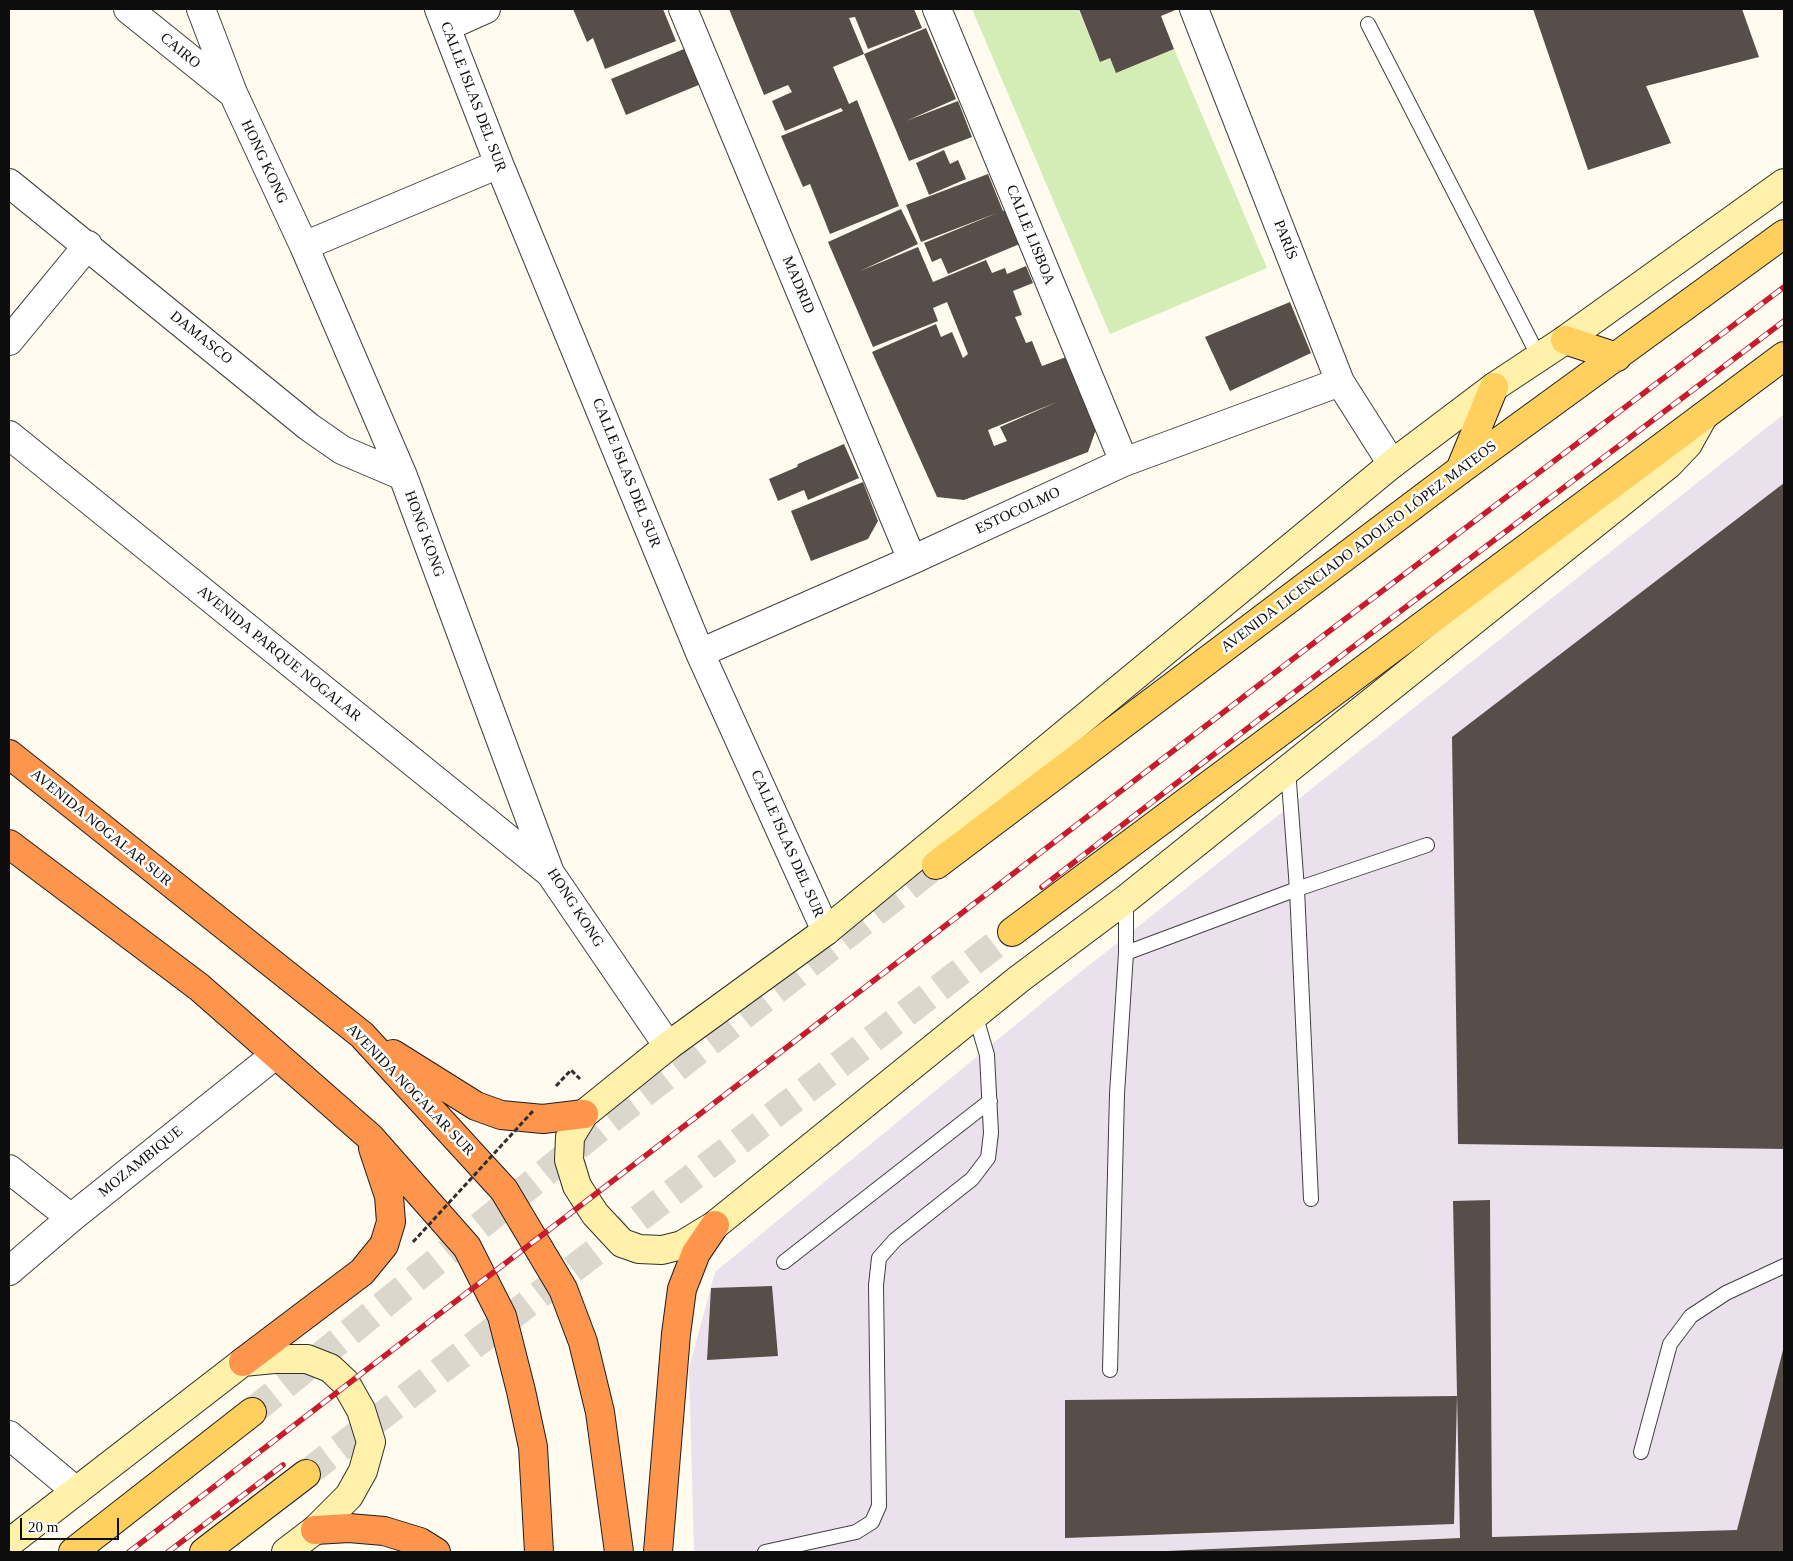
<!DOCTYPE html>
<html>
<head>
<meta charset="utf-8">
<style>
  body { margin:0 }
  #map { position:relative; width:1793px; height:1561px; overflow:hidden; background:#fffbee; font-family:"Times New Roman",serif }
  canvas { display:block }
  .frame { position:absolute; inset:0; border:10px solid #0d0d0d; pointer-events:none }
  .scale { position:absolute; left:20px; top:1518px; width:99px; height:22px; box-sizing:border-box; border:2px solid #0d0d0d; border-top:0; padding-left:6px; font-size:15px; line-height:18px; white-space:nowrap; color:#0d0d0d; -webkit-text-stroke:4px #fff; paint-order:stroke }
</style>
</head>
<body>
<div id="map">
<canvas width="1793" height="1561"></canvas>
<div class="frame"></div>
<div class="scale">20 m</div>
</div>
<script>
const c = document.querySelector('canvas').getContext('2d');
c.lineJoin = 'round';
function fillPath(path, color) { c.fillStyle = color; c.fill(path, 'evenodd'); }
const shape = rows => new Path2D(rows.map(r => 'M' + r).join(''));
function stroke(path, color, width, dash) { c.strokeStyle = color; c.lineWidth = width; c.lineCap = dash ? 'butt' : 'round'; c.setLineDash(dash || []); c.stroke(path); }
function label(font, color, halo, rows, align = 'center') {
  c.font = font + ' "Times New Roman",serif'; c.lineWidth = 5; c.setLineDash([]); c.textBaseline = 'middle'; c.strokeStyle = halo; c.fillStyle = color; for (const [text, x, y, turn = 0] of rows) {
    c.save(); c.translate(x, y); c.rotate((+turn || 0) * Math.PI / 180); c.textAlign = isNaN(turn) ? turn : align; if (halo) c.strokeText(text, 0, 0); c.fillText(text, 0, 0); c.restore();
  }
}
fillPath(shape([
  [1784,414,1784,1552,694,1552,689,1368,715,1272,1058,990]
]), '#ebe1ed');
fillPath(shape([
  [972,9,1078,9,1100,62,1110,58,1116,73,1174,49,1267,268,1110,334]
]), '#d4ecb5');
fillPath(shape([
  [573,9,663,9,676,41,605,69,593,38,587,42],
  [729,9,914,9,922,28,868,49,855,17,849,18,864,54,833,67,849,104,857,100,899,206,830,234,810,184,803,187,781,136,843,111,841,108,785,131,772,101,792,92,788,85,764,95],
  [1079,9,1178,9,1161,16,1174,49,1116,73,1110,58,1100,62],
  [1533,9,1742,9,1759,57,1646,86,1671,143,1588,170],
  [926,28,956,99,906,121,958,101,972,137,909,161,864,54],
  [684,49,701,84,626,115,611,79],
  [944,150,950,164,958,160,966,179,929,195,916,163],
  [988,174,1003,211,1008,209,1022,243,948,274,941,258,932,262,924,243,997,213,921,242,906,205],
  [901,209,918,244,860,271,918,247,933,282,986,260,992,273,1005,268,1007,274,1026,266,1033,283,1013,291,1022,315,1015,317,1026,343,1032,341,1042,366,1066,357,1098,424,1088,452,964,500,937,497,872,352,936,324,941,337,952,332,963,358,968,354,947,302,933,308,938,321,873,347,828,242],
  [1057,402,1000,427,1007,441,994,446,988,430],
  [1290,302,1311,353,1230,391,1205,337],
  [844,444,859,478,808,500,804,490,778,501,769,479,797,467,798,464],
  [863,482,878,521,868,539,811,561,791,511],
  [1784,483,1784,1149,1458,1144,1452,737],
  [1490,1200,1492,1537,1737,1530,1784,1346,1784,1552,1144,1552,1460,1538,1453,1201],
  [772,1286,778,1356,707,1360,711,1288],
  [1457,1396,1454,1524,1065,1538,1065,1400]
]), '#574e49');
stroke(shape([
  [252,1412,605,1124,936,865],
  [306,1474,1012,932]
]), '#dbd7cc', 28, [28, 14]);
const lane = shape([
  [1368,24,1539,357],
  [1288,769,1297,889,1311,1199],
  [1126,953,1297,889,1427,845],
  [784,1262,990,1101],
  [1110,1370,1117,1094,1126,953,1126,899],
  [1641,1452,1670,1344,1691,1316,1726,1293,1784,1266],
  [765,1552,856,1532,872,1522,879,1506,876,1285,879,1258,895,1240,972,1179,988,1158,991,1133,987,1055,975,1014]
]);
const street = shape([
  [128,9,231,92],
  [201,9,233,93,304,246,403,476,550,873,668,1046],
  [439,9,499,164,700,653,826,931],
  [683,9,912,560],
  [937,9,1124,462],
  [1194,9,1340,382,1392,464],
  [446,27,486,9],
  [9,183,309,427,342,450,403,476],
  [304,246,499,164],
  [9,341,88,245],
  [9,435,550,873],
  [700,653,912,560,1124,462,1340,382],
  [9,1169,71,1218],
  [9,1271,71,1218,275,1055],
  [9,1435,76,1491]
]);
const secondary = shape([
  [1703,417,1688,444,1669,464,1126,899,1019,979,715,1225,682,1245,662,1250,639,1249,622,1243,595,1214,577,1186,569,1160,570,1137,584,1114,668,1046,826,931,1392,464,1494,387,1565,340,1784,183],
  [9,1543,243,1362,274,1359,307,1359,330,1368,345,1382,361,1410,371,1442,363,1471,349,1496,315,1530,286,1552]
]);
const primary = shape([
  [1565,340,1617,357],
  [1460,470,1494,387],
  [936,865,1460,470,1784,234],
  [1012,932,1784,356],
  [73,1552,252,1412],
  [204,1552,306,1474]
]);
const highway = shape([
  [9,754,362,1035,504,1190,563,1289,583,1342,600,1412,619,1552],
  [9,844,199,987,370,1137,467,1247,502,1316,521,1391,533,1447,539,1552],
  [393,1054,476,1106,501,1115,543,1119,584,1114],
  [243,1362,362,1272,384,1245,391,1222,389,1196,373,1148],
  [315,1530,349,1528,384,1531,420,1542,436,1552],
  [658,1552,676,1334,682,1289,696,1253,715,1225]
]);
stroke(lane, '#404040', 16);
stroke(street, '#404040', 30);
stroke(secondary, '#2f2f2f', 30);
stroke(primary, '#1e1e1e', 30);
stroke(highway, '#1e1e1e', 30);
stroke(shape([
  [556,1086,571,1070,580,1079]
]), '#2f2f2f', 3, [5, 2.5]);
stroke(lane, '#fff', 14);
stroke(street, '#fff', 28);
stroke(secondary, '#fff1a9', 28);
stroke(primary, '#ffd05e', 28);
stroke(highway, '#fd954d', 28);
const rail = shape([
  [1042,887,1349,650,1784,321],
  [129,1552,1332,629,1784,287],
  [168,1552,283,1465]
]);
stroke(rail, '#c61c2d', 5.5);
stroke(rail, '#fff', 4, [11]);
stroke(shape([
  [413,1242,533,1111]
]), '#2f2f2f', 3, [5, 2.5]);
label('15px', '#0d0d0d', '#fff', [
  ["CAIRO",180,51,39],
  ["CALLE ISLAS DEL SUR",473,97,69],
  ["HONG KONG",264,162,65],
  ["CALLE LISBOA",1030,235,68],
  ["PARÍS",1285,240,69],
  ["MADRID",798,285,67],
  ["DAMASCO",201,338,39],
  ["CALLE ISLAS DEL SUR",626,473,68],
  ["ESTOCOLMO",1018,511,-25],
  ["HONG KONG",424,534,70],
  ["AVENIDA LICENCIADO ADOLFO LÓPEZ MATEOS",1359,547,-37],
  ["AVENIDA PARQUE NOGALAR",279,654,39],
  ["AVENIDA NOGALAR SUR",101,828,39],
  ["CALLE ISLAS DEL SUR",787,844,66],
  ["HONG KONG",575,908,57],
  ["AVENIDA NOGALAR SUR",410,1090,46],
  ["MOZAMBIQUE",141,1162,-39]
]);
</script>
</body>
</html>
